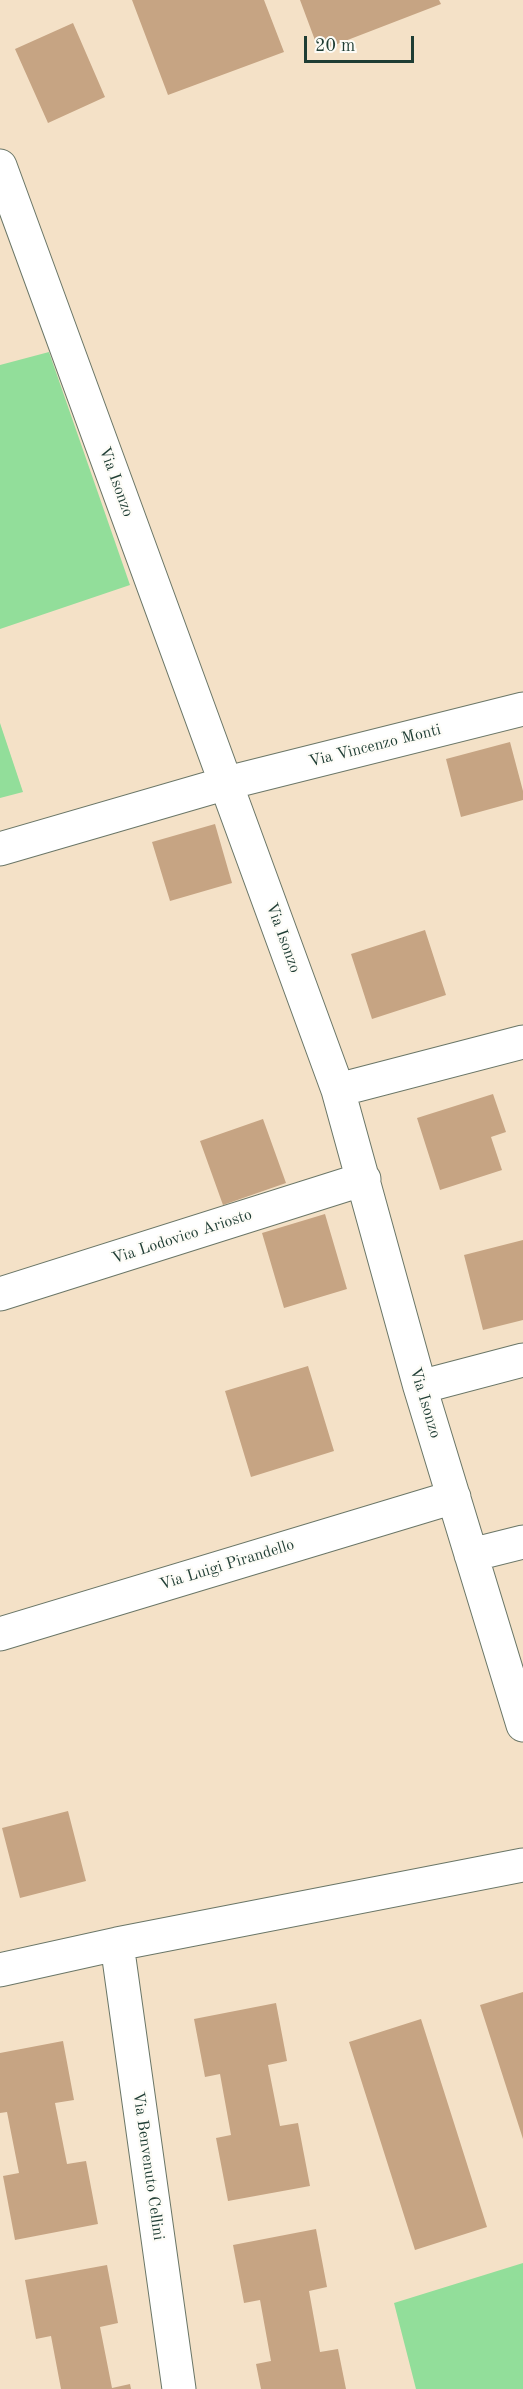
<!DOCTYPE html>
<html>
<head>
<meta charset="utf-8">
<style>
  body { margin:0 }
  #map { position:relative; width:523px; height:2389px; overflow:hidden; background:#f4e1c7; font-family:"Old Standard TT",serif }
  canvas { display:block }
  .scale { position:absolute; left:304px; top:36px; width:110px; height:27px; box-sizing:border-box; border:3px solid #1f3d34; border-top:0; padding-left:8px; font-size:18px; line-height:21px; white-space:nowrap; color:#1f3d34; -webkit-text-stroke:4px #fdfcf7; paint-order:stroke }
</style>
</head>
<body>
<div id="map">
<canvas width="523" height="2389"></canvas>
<div class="scale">20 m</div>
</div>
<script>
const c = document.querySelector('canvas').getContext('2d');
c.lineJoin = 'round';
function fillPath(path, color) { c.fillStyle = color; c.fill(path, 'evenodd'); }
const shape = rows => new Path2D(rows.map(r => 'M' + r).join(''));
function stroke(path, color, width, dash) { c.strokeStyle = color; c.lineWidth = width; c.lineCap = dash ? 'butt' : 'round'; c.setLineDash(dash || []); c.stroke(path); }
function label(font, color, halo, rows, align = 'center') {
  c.font = font + ' "Old Standard TT",serif'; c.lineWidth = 4.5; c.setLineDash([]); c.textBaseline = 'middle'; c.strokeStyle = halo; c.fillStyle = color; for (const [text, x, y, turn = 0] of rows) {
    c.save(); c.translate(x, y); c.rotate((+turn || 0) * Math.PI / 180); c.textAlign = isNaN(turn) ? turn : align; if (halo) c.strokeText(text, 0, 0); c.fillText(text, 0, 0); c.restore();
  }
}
fillPath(shape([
  [49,352,130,585,0,629,0,365],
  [0,723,23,792,0,798],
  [523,2263,523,2389,416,2389,394,2303]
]), '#92de9a');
fillPath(shape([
  [132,0,264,0,284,52,168,95],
  [300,0,439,0,441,4,319,51],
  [73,23,105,97,48,123,15,49],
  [510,742,523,791,523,800,461,817,446,759],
  [215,824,232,883,170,901,152,842],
  [425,930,446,995,372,1019,351,954],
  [493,1094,506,1132,491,1137,502,1170,440,1190,417,1118],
  [263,1119,286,1183,223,1205,200,1141],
  [325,1214,347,1289,284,1308,262,1233],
  [523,1240,523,1320,483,1330,464,1255],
  [308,1366,334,1451,251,1477,225,1391],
  [68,1811,86,1881,20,1898,2,1828],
  [523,1992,523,2139,480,2005],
  [276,2003,287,2061,268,2065,280,2126,298,2123,310,2186,228,2201,216,2138,231,2135,220,2074,205,2077,194,2019],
  [421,2019,487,2227,415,2250,349,2042],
  [63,2041,74,2100,55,2103,67,2164,86,2161,98,2224,15,2240,3,2176,19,2173,7,2112,0,2113,0,2053],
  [316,2229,327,2287,309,2291,320,2352,338,2349,346,2389,261,2389,256,2364,271,2361,260,2300,244,2303,233,2245],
  [107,2265,118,2323,100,2327,112,2388,130,2384,131,2389,61,2389,51,2336,36,2339,25,2280]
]), '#c6a483');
const minor = shape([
  [0,166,338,1090,420,1387,523,1725],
  [0,849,227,783,523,709],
  [338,1090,523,1042],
  [0,1294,364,1179],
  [420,1387,523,1360],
  [471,1555,523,1542],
  [0,1634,454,1497],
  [117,1944,179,2389],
  [0,1970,117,1944,523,1865]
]);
stroke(minor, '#6a7667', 35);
stroke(minor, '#fff', 33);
label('16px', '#1f3d34', '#fdfcf7', [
  ["Via Isonzo",116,482,70],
  ["Via Vincenzo Monti",375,746,-14],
  ["Via Isonzo",283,938,70],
  ["Via Lodovico Ariosto",182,1237,-18],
  ["Via Isonzo",425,1403,73],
  ["Via Luigi Pirandello",227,1565,-17],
  ["Via Benvenuto Cellini",148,2166,82]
]);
</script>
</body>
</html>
